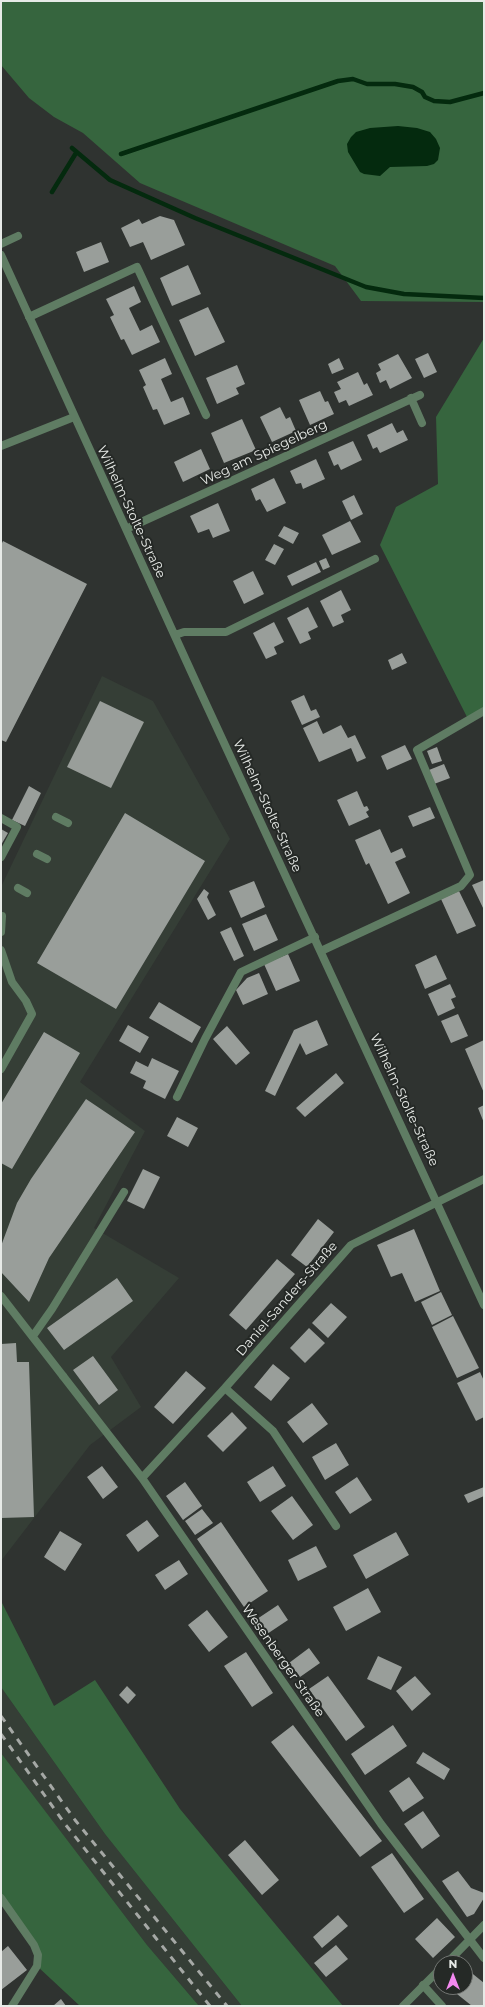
<!DOCTYPE html>
<html>
<head>
<meta charset="utf-8">
<style>
  body { margin:0 }
  #map { position:relative; width:485px; height:2007px; overflow:hidden; background:#2f3330; font-family:Montserrat,sans-serif }
  canvas { display:block }
  .frame { position:absolute; inset:0; border:2px solid #e7eae7; pointer-events:none }
  .north { position:absolute; left:433px; top:1955px; width:40px; height:40px; box-sizing:border-box; background:#252926; border:1px solid #737673; border-radius:50%; rotate:0deg; font-size:11px; font-weight:700; line-height:16px; text-align:center; color:#e7eae7 }
  .north::after { content:''; display:block; margin:auto; width:14px; height:18px; background:#f489f0; clip-path:polygon(50% 0,100% 100%,50% 72%,0 100%) }
</style>
</head>
<body>
<div id="map">
<canvas width="485" height="2007"></canvas>
<div class="frame"></div>
<div class="north">N</div>
</div>
<script>
const c = document.querySelector('canvas').getContext('2d');
c.lineJoin = 'round';
function fillPath(path, color) { c.fillStyle = color; c.fill(path, 'evenodd'); }
const shape = rows => new Path2D(rows.map(r => 'M' + r).join(''));
function stroke(path, color, width, dash) { c.strokeStyle = color; c.lineWidth = width; c.lineCap = dash ? 'butt' : 'round'; c.setLineDash(dash || []); c.stroke(path); }
function label(font, color, halo, rows, align = 'center') {
  c.font = font + ' Montserrat,sans-serif'; c.lineWidth = 4; c.setLineDash([]); c.textBaseline = 'middle'; c.strokeStyle = halo; c.fillStyle = color; for (const [text, x, y, turn = 0] of rows) {
    c.save(); c.translate(x, y); c.rotate((+turn || 0) * Math.PI / 180); c.textAlign = isNaN(turn) ? turn : align; if (halo) c.strokeText(text, 0, 0); c.fillText(text, 0, 0); c.restore();
  }
}
fillPath(shape([
  [102,676,153,701,230,839,80,1082,145,1131,94,1228,179,1278,111,1357,141,1407,90,1445,1,1561,1,887],
  [1,1687,105,1834,242,2006,199,2006,147,1945,22,1781,1,1753]
]), '#353e36');
fillPath(shape([
  [1,1,484,1,484,302,361,301,335,266,140,183,83,133,54,117,29,98,1,65],
  [484,338,484,711,467,717,380,545,396,507,438,484,436,417],
  [1,1601,54,1706,95,1680,180,1809,343,2006,242,2006,105,1834,1,1687],
  [1,1753,147,1945,199,2006,80,2006,37,1966,38,1955,1,1898]
]), '#36653e');
fillPath(shape([
  [398,126,417,128,430,132,436,139,440,148,438,160,434,164,427,166,390,167,380,176,364,174,360,172,348,152,347,144,351,137,356,132,370,128]
]), '#042a0e');
stroke(shape([
  [72,148,110,180,195,218,366,287,404,294,484,298],
  [121,154,338,81,353,79,367,84,395,84,413,87,422,92,425,97,434,101,450,102,484,93],
  [52,192,76,153]
]), '#042a0e', 4.5);
fillPath(shape([
  [160,216,174,220,185,245,151,260,143,242,130,247,121,228,139,219,142,224],
  [101,242,109,262,84,272,76,252],
  [188,265,201,294,172,306,160,278],
  [134,286,141,302,129,308,140,331,152,325,160,342,132,355,124,339,121,340,110,317,114,315,106,299],
  [208,307,225,342,195,356,179,320],
  [428,353,437,372,424,378,415,359],
  [398,354,412,378,390,389,386,380,380,383,376,373,381,370,378,364],
  [165,358,172,374,161,379,171,402,183,397,190,414,164,425,157,409,153,410,143,387,146,385,139,370],
  [339,358,344,369,332,374,328,364],
  [237,365,245,384,236,388,239,394,217,404,206,378],
  [358,372,364,385,367,383,373,395,349,406,346,400,339,403,334,392,341,389,337,382],
  [320,391,325,402,328,401,334,414,310,425,299,400],
  [280,407,286,419,290,417,296,431,272,442,260,417],
  [242,419,256,450,224,463,211,433],
  [392,423,397,433,403,430,408,440,380,453,377,447,373,449,367,435],
  [353,441,362,460,341,470,338,464,334,466,328,452],
  [201,449,210,469,183,482,174,462],
  [316,459,325,479,303,489,301,483,296,484,290,471],
  [274,478,286,503,267,512,260,499,256,501,251,489],
  [354,495,363,514,351,520,342,501],
  [218,503,230,531,213,538,209,529,198,533,190,516],
  [350,521,361,542,332,555,322,535],
  [284,526,299,533,293,544,278,536],
  [3,541,87,584,6,742,1,740,1,545],
  [274,544,284,549,275,565,265,560],
  [326,558,330,567,323,570,319,561],
  [316,562,321,572,292,586,287,576],
  [253,571,264,594,244,604,233,581],
  [341,590,351,610,341,615,344,622,333,627,320,601],
  [308,607,318,627,308,632,311,639,300,644,287,618],
  [274,622,284,642,274,647,277,654,266,659,253,633],
  [402,653,407,663,392,670,388,660],
  [304,695,311,711,316,709,320,717,302,725,291,701],
  [100,701,144,722,111,788,67,767],
  [317,721,323,734,341,725,348,738,355,735,366,758,357,762,351,748,319,762,303,728],
  [405,745,412,759,387,770,381,756],
  [437,747,442,761,432,764,427,751],
  [444,764,450,778,434,784,429,770],
  [29,786,41,793,25,826,12,820],
  [357,791,364,807,367,806,369,810,366,812,369,817,349,826,337,800],
  [430,807,435,818,413,827,408,816],
  [125,813,205,861,116,1009,37,963],
  [1,829,8,833,1,845],
  [380,829,391,853,402,848,406,857,395,862,410,893,388,904,369,863,366,865,355,840],
  [484,880,484,910,472,885],
  [254,881,265,907,241,918,229,891],
  [204,889,209,893,207,897,216,915,208,920,197,899],
  [459,891,476,926,457,934,441,899],
  [266,914,278,940,254,951,242,924],
  [231,927,244,956,234,961,220,932],
  [288,954,300,981,276,991,264,964],
  [436,955,447,979,425,989,415,965],
  [259,973,268,994,243,1005,236,990,247,978],
  [450,984,456,997,451,999,455,1008,438,1016,428,994],
  [159,1002,201,1027,192,1043,149,1018],
  [458,1014,468,1036,451,1043,441,1021],
  [317,1020,328,1045,306,1055,300,1043,275,1096,265,1091,294,1030],
  [128,1025,149,1037,140,1053,119,1041],
  [227,1026,250,1053,236,1065,213,1039],
  [44,1032,80,1053,12,1169,1,1163,1,1104],
  [484,1040,484,1093,465,1049],
  [152,1058,179,1071,165,1099,143,1088,146,1081,130,1073,136,1061,148,1067],
  [336,1073,344,1083,305,1117,296,1108],
  [86,1099,135,1132,49,1258,29,1302,1,1272,1,1246,17,1203,31,1179],
  [484,1105,484,1123,478,1108],
  [177,1117,198,1128,188,1147,167,1136],
  [143,1169,160,1177,144,1209,127,1201],
  [318,1219,334,1232,307,1267,291,1255],
  [414,1229,440,1291,415,1302,402,1273,391,1277,377,1245],
  [277,1259,295,1274,246,1330,229,1315],
  [117,1278,133,1301,64,1350,47,1328],
  [441,1292,452,1315,432,1325,421,1302],
  [331,1303,347,1317,328,1338,312,1323],
  [453,1316,479,1368,457,1378,432,1327],
  [309,1328,325,1343,305,1363,290,1348],
  [16,1343,17,1362,29,1362,34,1517,1,1518,1,1344],
  [93,1356,118,1390,99,1405,73,1370],
  [273,1364,290,1378,271,1401,254,1387],
  [186,1371,206,1388,173,1424,154,1407],
  [480,1372,484,1381,484,1417,476,1421,457,1383],
  [312,1403,328,1424,303,1443,287,1422],
  [232,1412,247,1428,223,1452,207,1436],
  [336,1443,349,1465,325,1480,312,1457],
  [102,1466,118,1487,103,1499,87,1477],
  [273,1466,286,1486,260,1502,247,1482],
  [357,1477,372,1500,350,1514,335,1492],
  [185,1482,202,1506,183,1520,166,1496],
  [484,1487,484,1496,468,1503,464,1495],
  [292,1496,313,1525,293,1540,271,1511],
  [202,1509,213,1523,195,1535,185,1521],
  [147,1520,159,1536,138,1552,126,1535],
  [221,1522,268,1591,244,1607,197,1539],
  [60,1531,82,1544,65,1571,44,1557],
  [396,1532,409,1555,366,1579,353,1555],
  [316,1546,327,1567,298,1581,288,1560],
  [179,1560,188,1574,165,1590,155,1575],
  [368,1588,381,1612,346,1631,333,1607],
  [278,1605,288,1620,267,1634,257,1619],
  [207,1610,228,1637,209,1652,188,1625],
  [309,1648,320,1663,300,1677,289,1663],
  [246,1652,273,1693,252,1707,224,1666],
  [378,1656,402,1667,391,1690,367,1679],
  [328,1676,365,1727,346,1741,309,1689],
  [415,1676,431,1694,412,1711,396,1691],
  [127,1686,136,1695,128,1704,119,1695],
  [293,1725,382,1841,360,1857,271,1742],
  [393,1725,407,1746,365,1775,351,1754],
  [423,1752,450,1769,444,1780,416,1763],
  [409,1777,424,1798,403,1812,389,1791],
  [423,1811,440,1836,422,1849,404,1824],
  [245,1840,279,1880,262,1895,228,1855],
  [392,1853,424,1899,404,1913,371,1867],
  [458,1871,471,1888,484,1893,484,1898,474,1914,467,1917,442,1881],
  [338,1915,348,1926,322,1948,313,1937],
  [437,1918,455,1937,433,1958,415,1939],
  [336,1945,348,1959,326,1977,314,1963],
  [8,1946,27,1970,1,1990,1,1952],
  [468,1970,484,1983,484,2006,472,2006,452,1990,454,1987,465,1987,465,1973],
  [61,1999,66,2006,53,2006]
]), '#999e9a');
stroke(shape([
  [1,244,18,236],
  [29,317,137,267,206,415],
  [1,446,74,417],
  [56,817,68,823],
  [1,818,17,827,1,857],
  [37,854,47,859],
  [18,888,27,893],
  [1,932,2,916],
  [1,950,12,982,26,1001,32,1014,1,1069],
  [321,951,461,886,470,875,417,750,484,711],
  [177,1097,205,1039,241,972,315,937],
  [1,1296,63,1376],
  [33,1336,52,1309,124,1192],
  [423,1985,442,2006]
]), '#5f7c63', 8);
stroke(shape([
  [1,255,200,691,484,1305],
  [411,398,422,423],
  [126,529,420,395],
  [175,635,184,632,226,632,375,559],
  [63,1376,142,1478,381,1824,484,1958],
  [225,1388,273,1431,336,1526],
  [142,1478,225,1388,351,1245,484,1179],
  [1,1898,34,1945,38,1955,37,1966,12,2006],
  [447,1963,484,1925],
  [403,2006,441,1968]
]), '#5f7c63', 8);
stroke(shape([
  [1,1716,75,1820,227,2006],
  [1,1734,65,1824,210,2006]
]), '#a5a8a5', 3, [7, 7]);
label('13px', '#e7eae7', '#252926', [
  ["Weg am Spiegelberg",264,453,-25],
  ["Wilhelm-Stolte-Straße",131,512,65],
  ["Wilhelm-Stolte-Straße",267,806,65],
  ["Wilhelm-Stolte-Straße",404,1100,65],
  ["Daniel-Sanders-Straße",287,1299,-49],
  ["Wesenberger Straße",283,1661,55]
]);
</script>
</body>
</html>
